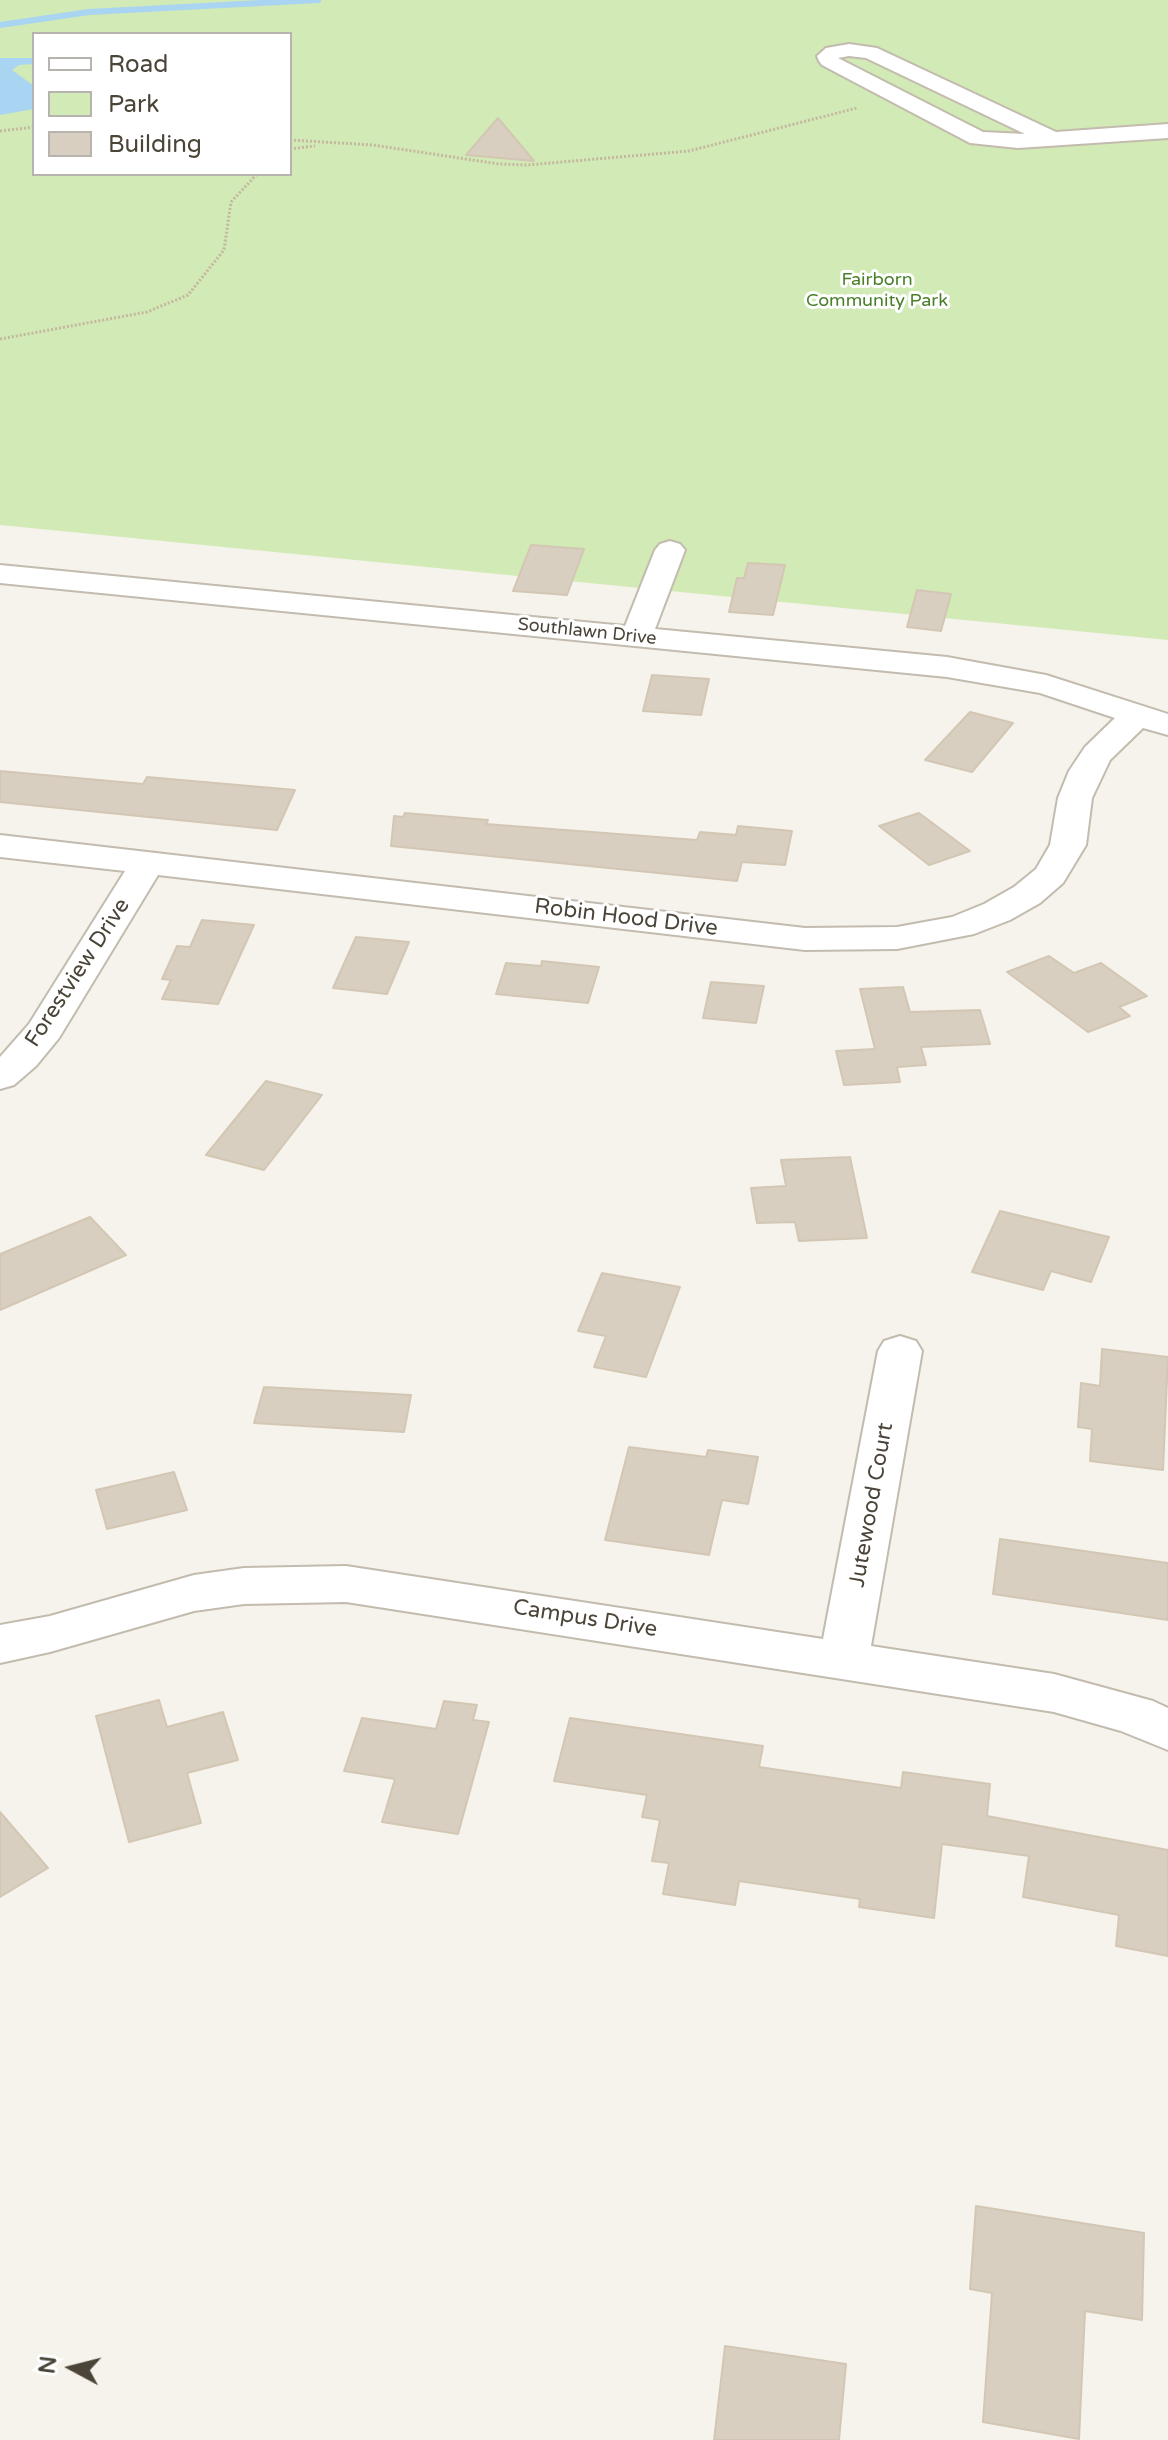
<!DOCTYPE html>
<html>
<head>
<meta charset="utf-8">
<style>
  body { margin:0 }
  #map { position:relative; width:1168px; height:2440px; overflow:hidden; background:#f6f3ec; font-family:"Varela Round",sans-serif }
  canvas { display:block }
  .legend { position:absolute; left:32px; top:32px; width:260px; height:144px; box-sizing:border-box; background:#fff; border:2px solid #b7b4b0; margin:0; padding:10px 14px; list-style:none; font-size:24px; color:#4b4439 }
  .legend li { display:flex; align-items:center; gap:16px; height:40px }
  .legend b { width:40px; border:2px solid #b7b4b0 }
  .north { position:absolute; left:32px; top:2328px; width:80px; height:80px; -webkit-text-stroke:6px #fff; paint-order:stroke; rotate:277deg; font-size:22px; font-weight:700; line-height:32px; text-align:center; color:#4b4439 }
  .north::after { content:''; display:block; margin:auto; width:28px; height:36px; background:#4b4439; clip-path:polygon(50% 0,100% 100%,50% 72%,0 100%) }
</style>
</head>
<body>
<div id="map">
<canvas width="1168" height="2440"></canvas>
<ul class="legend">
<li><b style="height:10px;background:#fff"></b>Road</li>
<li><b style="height:22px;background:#d2eab5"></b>Park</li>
<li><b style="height:22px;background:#d8cfc1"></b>Building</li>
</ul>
<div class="north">N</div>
</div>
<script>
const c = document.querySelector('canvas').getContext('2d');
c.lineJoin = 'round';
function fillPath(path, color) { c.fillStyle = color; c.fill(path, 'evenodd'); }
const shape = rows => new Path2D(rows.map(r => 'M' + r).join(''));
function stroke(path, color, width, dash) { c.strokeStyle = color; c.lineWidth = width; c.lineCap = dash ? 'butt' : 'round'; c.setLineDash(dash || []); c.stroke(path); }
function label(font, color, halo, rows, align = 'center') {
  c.font = font + ' "Varela Round",sans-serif'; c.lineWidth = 6; c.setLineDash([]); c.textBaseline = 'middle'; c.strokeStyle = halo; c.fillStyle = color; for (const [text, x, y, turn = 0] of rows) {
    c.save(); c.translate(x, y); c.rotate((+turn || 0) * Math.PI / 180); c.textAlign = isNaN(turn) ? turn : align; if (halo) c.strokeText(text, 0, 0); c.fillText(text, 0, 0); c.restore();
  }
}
fillPath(shape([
  [0,0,1168,0,1168,640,0,525],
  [34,34,290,34,290,174,34,174]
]), '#d2eab5');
fillPath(shape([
  [0,58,34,58,34,64,19,65,12,70,34,86,34,109,0,115]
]), '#a9d4f2');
stroke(shape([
  [0,25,89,12,318,0]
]), '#a9d4f2', 6);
const building = shape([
  [498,118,534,161,466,155,498,118],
  [531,545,584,549,567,595,513,591,531,545],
  [748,563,785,565,773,615,729,612,737,578,744,578,748,563],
  [917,590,951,594,941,631,907,627,917,590],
  [652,675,709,679,701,715,643,711,652,675],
  [970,712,1013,723,972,772,925,760,970,712],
  [0,771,143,784,147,777,295,790,277,830,0,802,0,771],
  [405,813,488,820,486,824,697,840,700,832,736,835,738,826,792,831,785,865,742,862,737,881,391,846,394,816,403,817,405,813],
  [919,813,970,851,929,865,879,826,919,813],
  [202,920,254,925,218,1004,162,999,171,980,162,979,177,946,190,947,202,920],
  [356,937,409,942,387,994,333,988,356,937],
  [1049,956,1074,973,1101,963,1147,996,1119,1007,1130,1016,1088,1032,1007,972,1049,956],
  [542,961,599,967,588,1003,496,994,506,963,541,966,542,961],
  [711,982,764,986,756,1023,703,1018,711,982],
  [903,987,910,1012,980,1010,990,1044,921,1047,926,1065,897,1067,900,1082,844,1085,836,1051,875,1049,860,989,903,987],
  [266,1081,322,1095,264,1170,206,1155,266,1081],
  [850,1157,867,1238,799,1241,795,1222,757,1223,751,1188,786,1186,781,1160,850,1157],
  [1000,1211,1109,1237,1091,1282,1051,1271,1043,1290,972,1272,1000,1211],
  [90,1217,126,1255,0,1310,0,1254,90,1217],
  [602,1273,680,1287,646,1377,594,1367,606,1336,578,1331,602,1273],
  [1102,1349,1168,1357,1163,1470,1090,1461,1092,1429,1078,1427,1081,1383,1100,1386,1102,1349],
  [264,1387,411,1395,404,1432,254,1423,264,1387],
  [629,1447,706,1457,708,1450,758,1457,748,1504,722,1500,709,1555,605,1540,629,1447],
  [174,1472,187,1510,107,1529,96,1490,174,1472],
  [1000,1539,1168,1563,1168,1620,993,1594,1000,1539],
  [159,1700,167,1727,223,1712,238,1760,187,1773,201,1823,129,1842,96,1716,159,1700],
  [444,1701,477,1705,473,1720,489,1722,458,1834,382,1822,395,1779,344,1771,362,1718,436,1729,444,1701],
  [570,1718,763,1746,759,1767,901,1788,903,1772,990,1784,987,1816,1168,1850,1168,1956,1116,1946,1119,1915,1023,1897,1029,1856,942,1844,934,1918,859,1907,860,1899,739,1881,735,1905,663,1894,669,1863,652,1861,660,1820,642,1817,647,1795,554,1781,570,1718],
  [0,1812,48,1868,0,1897,0,1812],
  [976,2206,1144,2233,1142,2320,1085,2311,1079,2439,983,2422,992,2293,970,2289,976,2206],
  [725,2346,846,2364,839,2440,714,2440,725,2346]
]);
fillPath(building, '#d8cfc1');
stroke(building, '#d3c7b4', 2);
const minor = shape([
  [849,44,877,48,1056,132,1168,124,1168,138,1018,148,970,143,822,65,819,61,817,56,826,48,849,44],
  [849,56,866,58,1025,134,983,132,838,58,849,56],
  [670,541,680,544,685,550,655,629,947,657,1046,675,1168,714,1168,735,1143,728,1110,760,1092,798,1086,845,1063,883,1040,903,1010,920,974,934,897,949,805,950,158,875,59,1038,36,1066,14,1085,0,1089,0,1057,29,1024,125,871,0,857,0,835,805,928,897,927,952,917,984,904,1014,887,1036,869,1050,845,1058,798,1069,771,1085,747,1115,718,1040,693,947,677,0,583,0,565,625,626,655,550,660,544,670,541],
  [900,1336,916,1341,922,1351,871,1646,1054,1674,1153,1701,1168,1708,1168,1750,1121,1731,1054,1712,346,1602,244,1604,194,1611,50,1652,0,1663,0,1625,50,1616,194,1575,244,1568,346,1566,823,1639,878,1351,884,1341,900,1336]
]);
stroke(minor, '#c2bbae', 4);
stroke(shape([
  [0,131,34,127],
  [290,140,373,145,499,164,527,165,689,151,857,108],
  [290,149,315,146],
  [0,339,147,312,188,295,224,250,231,202,257,174]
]), '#c4b79f', 3, [2, 2]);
fillPath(minor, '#fff');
label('18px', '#4a7f2a', '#fff', [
  ["Fairborn",877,280],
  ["Community Park",877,301]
]);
label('18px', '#4b4439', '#fff', [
  ["Southlawn Drive",587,632,6]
]);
label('22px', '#4b4439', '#fff', [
  ["Robin Hood Drive",626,918,7],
  ["Forestview Drive",78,973,-57],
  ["Jutewood Court",872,1505,-80],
  ["Campus Drive",585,1619,9]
]);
</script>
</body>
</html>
